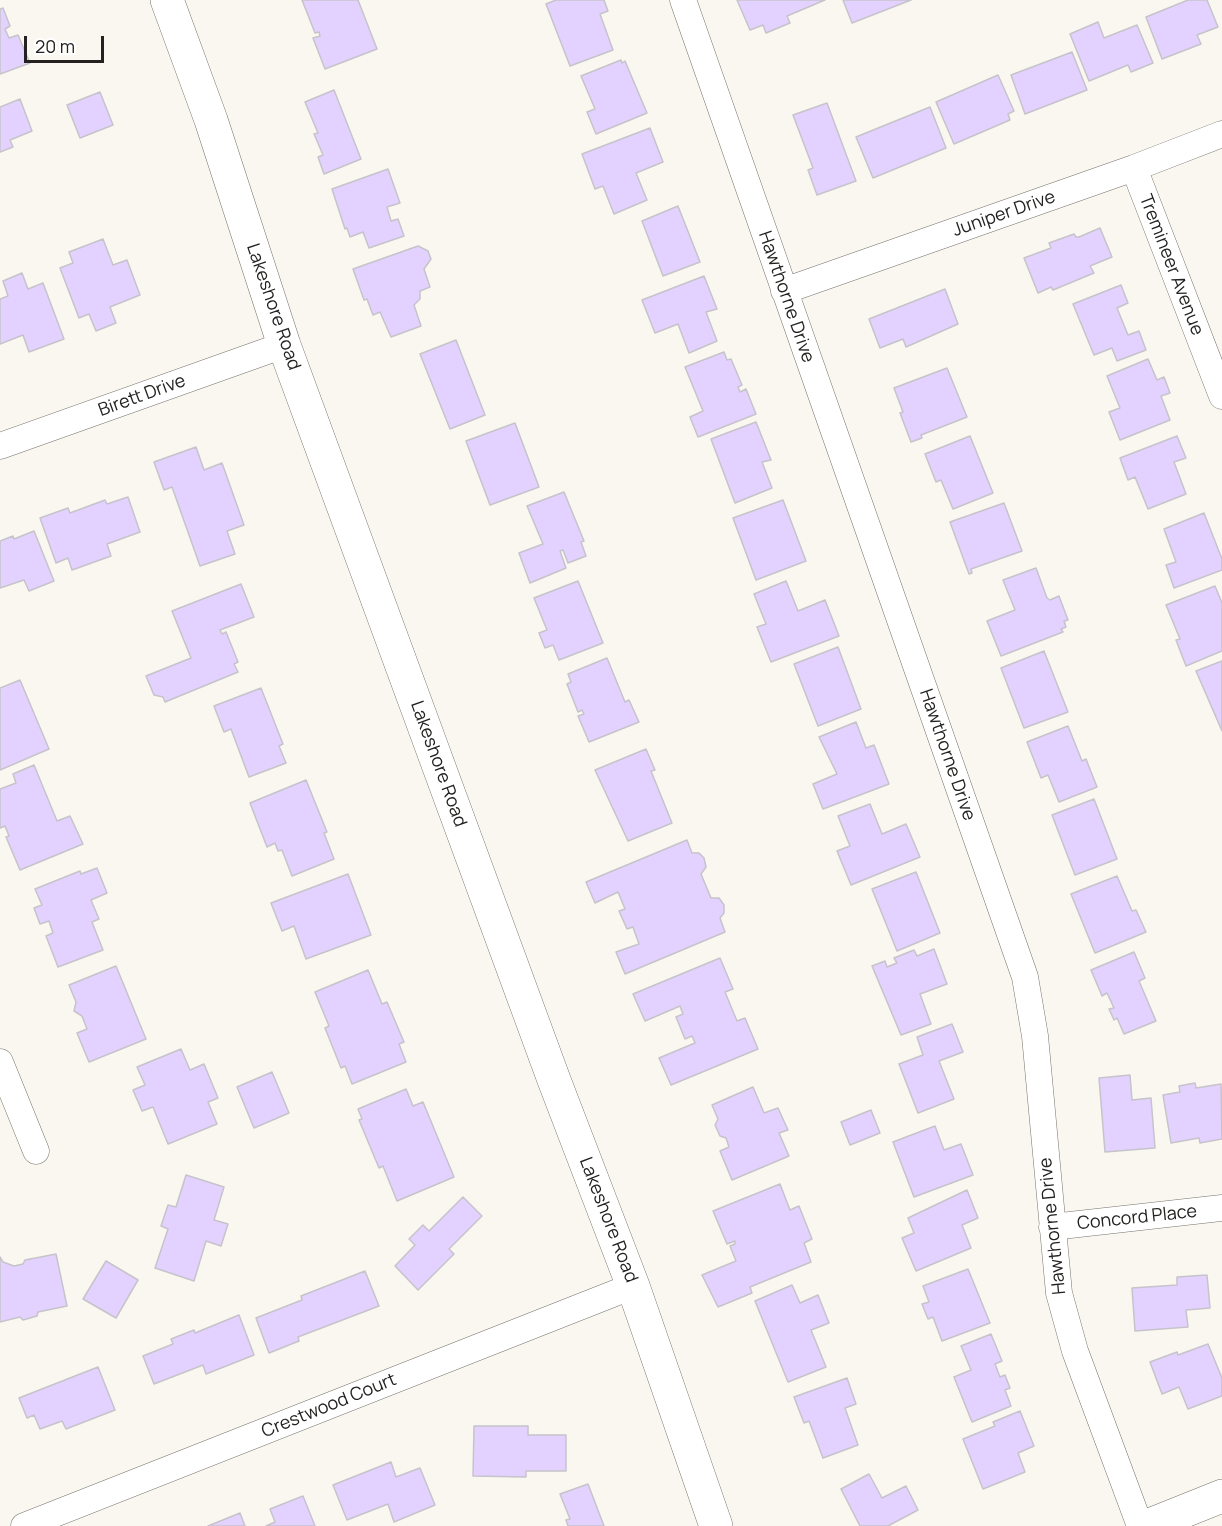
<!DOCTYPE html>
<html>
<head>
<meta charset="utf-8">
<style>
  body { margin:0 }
  #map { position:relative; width:1222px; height:1526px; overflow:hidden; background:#faf7f0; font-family:Manrope,sans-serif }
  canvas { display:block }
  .scale { position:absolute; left:24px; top:36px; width:80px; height:27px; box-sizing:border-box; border:3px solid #232220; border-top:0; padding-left:8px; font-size:18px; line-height:21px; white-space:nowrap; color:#232220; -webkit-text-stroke:4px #fff; paint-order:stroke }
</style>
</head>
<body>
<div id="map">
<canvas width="1222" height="1526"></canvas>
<div class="scale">20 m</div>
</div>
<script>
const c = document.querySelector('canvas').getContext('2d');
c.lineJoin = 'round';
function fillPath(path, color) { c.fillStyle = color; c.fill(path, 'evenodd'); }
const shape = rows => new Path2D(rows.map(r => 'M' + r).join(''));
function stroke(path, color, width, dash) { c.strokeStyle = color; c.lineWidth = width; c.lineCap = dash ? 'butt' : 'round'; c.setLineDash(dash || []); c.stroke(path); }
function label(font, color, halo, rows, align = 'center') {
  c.font = font + ' Manrope,sans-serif'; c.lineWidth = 4.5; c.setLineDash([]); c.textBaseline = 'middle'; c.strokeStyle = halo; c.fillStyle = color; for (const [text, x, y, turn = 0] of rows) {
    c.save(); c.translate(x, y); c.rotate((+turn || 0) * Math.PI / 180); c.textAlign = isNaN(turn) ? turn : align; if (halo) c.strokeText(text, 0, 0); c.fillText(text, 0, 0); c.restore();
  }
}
const building = shape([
  [302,0,358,0,377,49,325,69,313,38,320,36,319,32,315,33,302,0],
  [556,0,604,0,608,11,600,14,613,50,570,66,546,4,556,0],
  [737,0,825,0,787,16,790,23,766,33,763,25,750,30,737,0],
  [843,0,911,0,852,23,843,0],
  [1188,0,1207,0,1218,27,1197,35,1201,44,1162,59,1146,17,1188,0],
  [3,8,10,26,5,29,9,38,18,35,30,63,0,74,0,9,3,8],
  [1098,22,1104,38,1137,25,1153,63,1131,72,1128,65,1089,81,1070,34,1098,22],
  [1072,52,1087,90,1025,114,1011,75,1072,52],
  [621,60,622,63,625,61,647,113,596,134,587,112,595,109,581,76,621,60],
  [998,75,1014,111,1008,114,1010,120,954,144,936,102,998,75],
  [334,90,361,159,324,174,318,157,323,155,314,134,318,133,305,102,334,90],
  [100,92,113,125,80,138,67,105,100,92],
  [20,99,32,131,10,140,13,147,0,152,0,107,20,99],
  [827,103,856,181,817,195,808,170,813,168,793,115,827,103],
  [930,107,946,148,873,178,856,137,930,107],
  [650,128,663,162,636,173,647,200,614,214,603,186,595,189,582,154,650,128],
  [388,169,400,203,387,207,391,221,398,219,404,236,369,248,363,232,350,237,347,228,345,229,332,189,388,169],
  [678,206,700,262,663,276,642,221,678,206],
  [1100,228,1112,257,1090,266,1094,273,1053,290,1051,287,1038,293,1024,258,1051,248,1049,243,1074,234,1076,237,1079,237,1100,228],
  [103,239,113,265,127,260,140,295,110,307,116,323,96,331,89,314,79,318,60,268,73,263,69,252,103,239],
  [418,246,428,251,431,259,424,269,430,287,420,291,420,299,414,305,421,326,391,337,380,312,373,315,367,299,364,300,353,269,418,246],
  [22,273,28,289,43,283,64,339,29,352,23,335,0,344,0,299,8,296,3,281,22,273],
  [704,276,717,309,706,312,717,341,689,353,678,324,655,333,642,300,704,276],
  [1121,285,1128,303,1117,308,1128,335,1139,331,1146,350,1117,361,1112,348,1094,355,1073,304,1121,285],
  [945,289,958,324,906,347,903,339,880,348,869,319,945,289],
  [456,340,485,415,450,429,420,354,456,340],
  [724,352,727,360,731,359,742,385,738,387,740,392,746,389,756,414,698,437,690,417,703,411,685,367,724,352],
  [1148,359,1157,380,1164,377,1170,393,1161,396,1170,420,1120,440,1109,412,1120,408,1107,376,1148,359],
  [947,368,967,417,921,435,922,438,911,442,900,413,903,412,894,388,947,368],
  [756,422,771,460,762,462,772,488,735,503,711,439,756,422],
  [515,423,539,487,490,505,466,441,515,423],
  [970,436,993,493,953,509,941,480,936,482,925,454,970,436],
  [1177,436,1186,458,1174,462,1186,494,1148,509,1135,477,1128,480,1120,458,1177,436],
  [196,447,204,470,222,463,244,525,227,531,235,554,200,566,172,487,164,490,154,462,196,447],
  [564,492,584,541,581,542,586,556,568,563,563,550,560,551,566,568,530,583,519,553,543,544,527,506,564,492],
  [128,497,140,532,107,544,111,556,72,570,68,558,56,563,40,518,68,508,70,513,105,500,107,504,128,497],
  [783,500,806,561,756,580,733,518,783,500],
  [1004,503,1022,551,971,569,972,573,969,574,950,522,1004,503],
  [1204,513,1222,559,1222,570,1174,588,1166,565,1176,562,1164,529,1204,513],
  [34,531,54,581,29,591,24,580,0,588,0,541,13,536,14,539,34,531],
  [1036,568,1047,598,1050,600,1059,596,1068,620,1064,621,1066,627,1061,629,1063,632,1001,656,987,621,1015,610,1003,580,1036,568],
  [578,581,603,643,559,660,553,645,545,648,539,633,547,630,534,598,578,581],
  [786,581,798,611,825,600,839,636,771,662,757,627,766,624,754,594,786,581],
  [241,584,254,617,220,630,222,634,226,632,238,662,234,664,238,672,165,702,163,697,154,695,146,676,191,658,172,611,241,584],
  [1215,586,1222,603,1222,651,1186,666,1176,640,1180,639,1166,605,1215,586],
  [838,647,861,709,818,726,794,664,838,647],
  [1044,651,1068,712,1024,728,1001,668,1044,651],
  [607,658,625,702,629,700,639,722,589,742,578,716,584,714,582,710,578,712,567,684,571,682,568,674,607,658],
  [1222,661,1222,731,1196,671,1222,661],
  [20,680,49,749,0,770,0,688,20,680],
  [261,688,283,744,279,746,286,763,249,777,231,729,224,732,214,706,261,688],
  [856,722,866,748,874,745,889,784,823,809,813,784,837,774,819,737,856,722],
  [1068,726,1082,761,1086,759,1097,787,1059,802,1048,775,1041,778,1027,742,1068,726],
  [646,749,655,770,651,771,672,823,628,841,595,770,646,749],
  [34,765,57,821,70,816,83,844,20,870,6,837,9,836,5,826,0,828,0,789,16,783,13,774,34,765],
  [306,780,327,832,324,833,334,859,292,876,282,850,278,851,275,843,267,847,250,803,306,780],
  [1094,799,1117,859,1075,875,1052,815,1094,799],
  [870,804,882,834,906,824,920,857,851,885,837,851,850,846,838,816,870,804],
  [687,840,692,853,699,853,704,858,706,867,701,874,711,898,719,898,724,905,724,913,720,918,725,932,625,974,616,952,639,944,633,927,627,929,619,911,625,909,618,892,595,903,586,882,687,840],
  [97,868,107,893,91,900,99,919,92,922,103,950,58,967,46,936,53,933,49,921,40,924,34,908,42,905,35,889,80,871,81,874,97,868],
  [916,872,940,933,897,951,872,889,916,872],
  [348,874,371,935,306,959,294,926,282,931,271,903,348,874],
  [1117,876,1132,911,1136,910,1146,932,1095,953,1071,894,1117,876],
  [934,949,947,984,920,994,931,1024,901,1035,872,966,885,961,887,967,897,963,894,958,914,950,917,956,934,949],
  [1134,952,1145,978,1139,981,1156,1021,1124,1034,1117,1018,1114,1020,1109,1009,1114,1008,1107,993,1102,996,1091,970,1134,952],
  [720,958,733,989,725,992,737,1021,745,1018,758,1049,671,1085,659,1058,695,1043,692,1036,685,1039,676,1017,683,1014,680,1006,645,1021,633,994,720,958],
  [116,966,146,1039,89,1062,77,1033,87,1029,82,1016,74,1011,76,1002,69,985,116,966],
  [368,970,382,1004,387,1002,404,1042,399,1044,406,1062,352,1084,345,1066,341,1068,325,1028,329,1026,315,992,368,970],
  [952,1024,963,1052,939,1061,954,1099,918,1113,899,1064,923,1055,917,1037,952,1024],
  [181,1049,190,1070,204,1064,218,1098,208,1102,217,1124,168,1144,153,1107,142,1111,133,1090,145,1085,137,1067,181,1049],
  [272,1072,289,1113,254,1128,237,1087,272,1072],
  [1130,1075,1132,1100,1151,1098,1155,1148,1105,1152,1099,1078,1130,1075],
  [1195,1083,1196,1088,1221,1084,1222,1139,1200,1143,1199,1138,1171,1143,1163,1095,1180,1092,1179,1086,1195,1083],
  [753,1087,764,1113,778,1108,788,1130,779,1133,789,1156,732,1180,720,1151,729,1147,726,1138,720,1136,715,1125,718,1119,712,1105,753,1087],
  [406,1089,413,1106,423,1102,454,1177,397,1201,383,1166,379,1168,359,1120,362,1119,358,1109,406,1089],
  [871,1110,880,1133,850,1145,841,1122,871,1110],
  [935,1126,944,1150,961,1144,973,1175,914,1197,893,1142,935,1126],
  [186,1175,224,1187,214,1220,228,1224,221,1246,206,1241,194,1281,155,1268,168,1229,161,1226,168,1205,176,1207,186,1175],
  [780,1184,790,1210,799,1206,812,1239,804,1243,811,1262,750,1287,752,1293,718,1307,702,1275,736,1261,730,1246,735,1244,735,1241,727,1244,713,1211,780,1184],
  [967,1190,978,1218,962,1225,971,1248,916,1271,902,1238,914,1233,908,1218,967,1190],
  [463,1197,482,1216,449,1249,454,1254,418,1290,395,1266,415,1245,409,1239,423,1225,429,1231,463,1197],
  [56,1254,67,1306,38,1312,37,1316,23,1320,20,1317,0,1322,0,1257,3,1262,14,1266,23,1264,25,1260,56,1254],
  [106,1261,138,1280,116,1318,83,1299,106,1261],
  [968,1269,990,1323,942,1341,933,1317,928,1319,922,1304,929,1302,923,1286,968,1269],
  [365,1271,379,1306,298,1337,299,1341,269,1353,256,1318,302,1300,301,1296,365,1271],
  [1207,1275,1210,1308,1186,1310,1188,1327,1135,1331,1132,1288,1177,1285,1177,1277,1207,1275],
  [792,1285,800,1303,818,1295,829,1323,811,1330,826,1367,788,1382,755,1301,792,1285],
  [239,1315,254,1355,206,1374,203,1365,154,1384,143,1356,173,1344,171,1339,194,1330,195,1333,239,1315],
  [991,1334,1002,1361,995,1364,1000,1377,1005,1375,1010,1388,1005,1390,1011,1406,972,1422,954,1377,971,1370,961,1346,991,1334],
  [1208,1344,1222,1378,1222,1396,1188,1409,1179,1387,1162,1394,1150,1362,1177,1352,1178,1355,1208,1344],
  [98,1367,115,1410,66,1429,62,1421,40,1429,34,1415,27,1418,19,1398,98,1367],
  [847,1378,856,1404,845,1408,858,1445,823,1458,809,1421,804,1423,794,1397,847,1378],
  [1020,1411,1034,1446,1018,1453,1025,1472,983,1489,963,1439,995,1426,993,1422,1020,1411],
  [474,1426,528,1426,528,1435,566,1435,566,1471,526,1471,526,1477,473,1476,474,1426],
  [391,1462,396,1477,420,1468,435,1505,394,1522,388,1504,347,1520,333,1485,391,1462],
  [869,1474,882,1498,906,1486,918,1510,888,1526,860,1526,841,1489,869,1474],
  [588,1484,604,1526,568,1526,566,1520,570,1519,560,1494,588,1484],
  [303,1496,315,1526,266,1526,275,1522,270,1509,303,1496],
  [240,1513,245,1526,208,1526,240,1513]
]);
fillPath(building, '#e3d2ff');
stroke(building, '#c6c3ca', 1.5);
const minor = shape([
  [683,0,1025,977,1035,1036,1059,1293,1075,1351,1140,1526],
  [1134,168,1222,396],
  [784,291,1134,168,1222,134],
  [0,446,284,345],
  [0,1062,36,1151],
  [1052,1227,1222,1208],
  [24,1526,633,1286]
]);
const primary = shape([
  [167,0,211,120,284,345,554,1080,633,1286,716,1526],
  [1147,1526,1222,1496]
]);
stroke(minor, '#76736d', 27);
stroke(primary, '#76736d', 34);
stroke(minor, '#fff', 26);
stroke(primary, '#fff', 33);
label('18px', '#232220', '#fff', [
  ["Juniper Drive",1004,214,-19],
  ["Tremineer Avenue",1171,265,69],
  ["Hawthorne Drive",786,297,71],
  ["Lakeshore Road",273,307,71],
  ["Birett Drive",142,396,-20],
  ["Hawthorne Drive",947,755,71],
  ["Lakeshore Road",438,764,70],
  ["Concord Place",1137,1218,-6],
  ["Lakeshore Road",608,1220,69],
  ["Hawthorne Drive",1053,1226,-96],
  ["Crestwood Court",329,1406,-22]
]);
</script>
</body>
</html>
